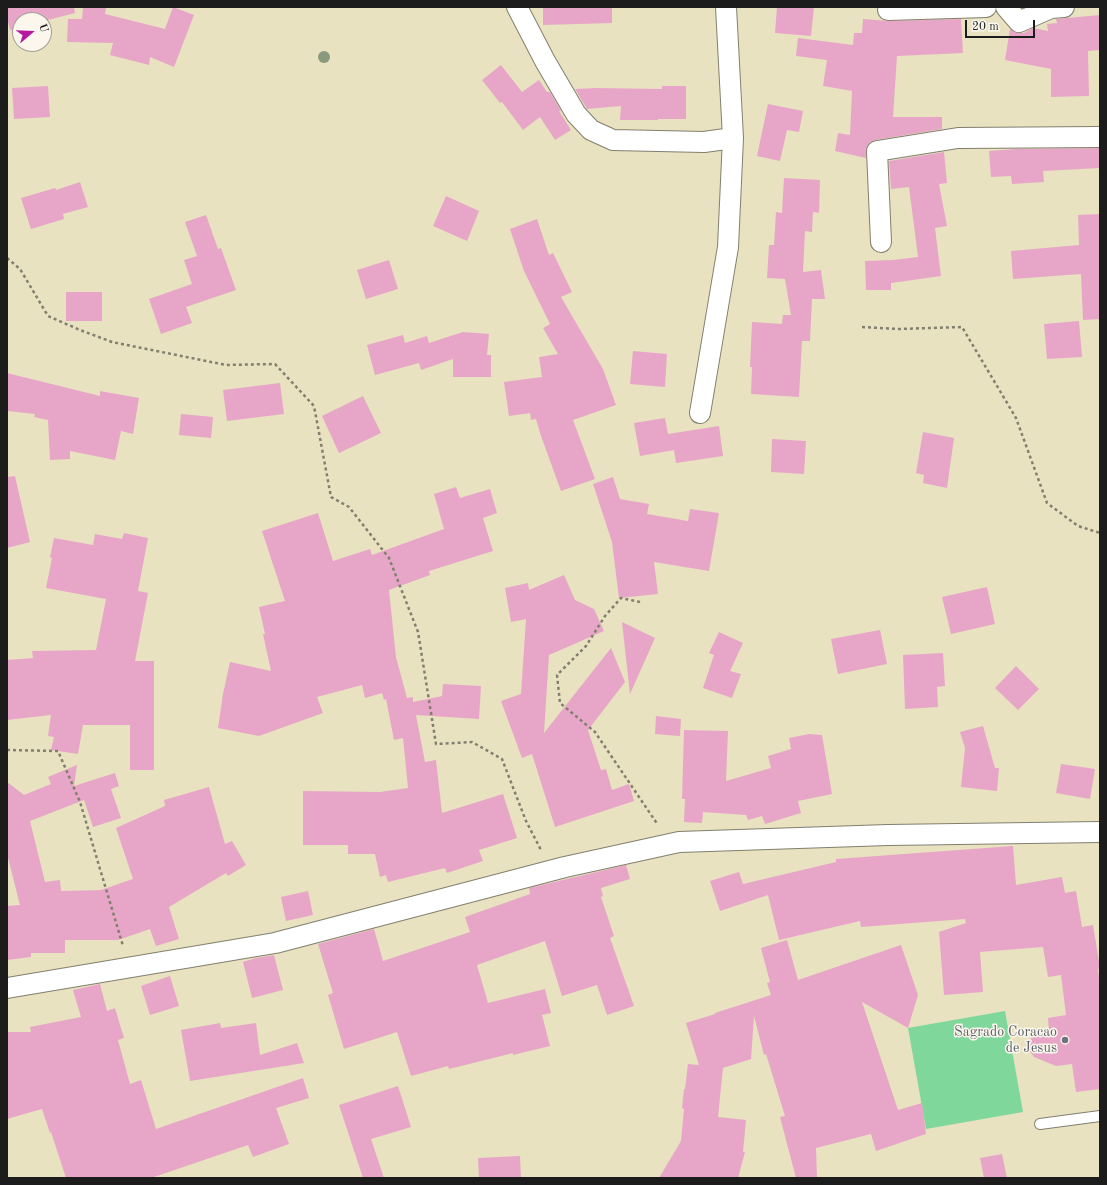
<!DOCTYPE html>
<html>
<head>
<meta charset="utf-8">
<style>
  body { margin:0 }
  #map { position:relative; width:1107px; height:1185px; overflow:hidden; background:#e8e2c0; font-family:"Old Standard TT",serif }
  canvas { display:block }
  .frame { position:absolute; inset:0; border:8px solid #1c1c1c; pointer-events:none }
  .north { position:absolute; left:12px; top:12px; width:40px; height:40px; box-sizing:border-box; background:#fbf7ec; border:1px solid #a29f99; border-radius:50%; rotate:71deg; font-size:11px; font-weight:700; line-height:16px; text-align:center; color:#1c1c1c }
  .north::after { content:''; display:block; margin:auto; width:14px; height:18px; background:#b5179e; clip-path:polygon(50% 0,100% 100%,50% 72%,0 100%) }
  .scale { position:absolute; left:965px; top:20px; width:70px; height:18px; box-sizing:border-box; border:2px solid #1c1c1c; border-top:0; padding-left:5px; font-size:12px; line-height:14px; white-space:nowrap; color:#1c1c1c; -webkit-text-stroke:3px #fbf7ec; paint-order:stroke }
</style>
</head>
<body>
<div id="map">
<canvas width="1107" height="1185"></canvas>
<div class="frame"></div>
<div class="north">U</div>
<div class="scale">20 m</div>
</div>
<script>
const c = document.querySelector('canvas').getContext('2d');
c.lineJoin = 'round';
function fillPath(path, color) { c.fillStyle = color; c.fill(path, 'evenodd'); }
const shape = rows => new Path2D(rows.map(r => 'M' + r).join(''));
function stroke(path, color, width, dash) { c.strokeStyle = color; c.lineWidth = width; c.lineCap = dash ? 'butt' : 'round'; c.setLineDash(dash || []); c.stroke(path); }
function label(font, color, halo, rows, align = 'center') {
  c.font = font + ' "Old Standard TT",serif'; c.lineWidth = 3; c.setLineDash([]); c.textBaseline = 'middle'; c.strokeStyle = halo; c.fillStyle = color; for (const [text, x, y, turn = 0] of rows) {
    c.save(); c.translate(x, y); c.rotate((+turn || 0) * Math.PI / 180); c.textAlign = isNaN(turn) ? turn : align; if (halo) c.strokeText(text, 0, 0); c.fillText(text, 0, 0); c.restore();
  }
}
fillPath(shape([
  [1005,1011,1023,1112,926,1129,908,1028]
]), '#7fd79c');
fillPath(shape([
  [7,7,74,7,75,13,44,21,44,20,20,20,20,28,10,30,7,17],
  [83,7,106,7,105,14,165,29,173,7,194,15,174,67,150,57,149,65,110,55,113,43,67,42,68,19,82,19],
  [543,7,612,7,612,23,543,25],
  [777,7,814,7,811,36,775,33],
  [1100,15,1100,50,1088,51,1089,96,1051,97,1051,69,1005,60,1010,29,1017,33,1024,33,1033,28,1048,31,1047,24,1057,23,1056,19],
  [863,19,888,21,961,19,963,53,897,56,893,117,942,117,942,129,875,140,870,142,867,146,866,158,835,151,838,133,850,135,852,91,823,86,827,60,796,56,798,38,853,45,854,33,862,33],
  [501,65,522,92,539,80,547,92,550,92,561,111,559,111,571,130,555,140,540,117,523,130,502,102,500,103,482,80],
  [48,86,50,117,14,119,12,88],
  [662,86,686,86,686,119,658,119,658,120,620,120,621,106,587,109,575,89,596,88,662,89],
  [768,104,803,111,799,132,787,130,780,161,757,156],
  [1100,148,1100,168,1043,171,1044,182,1012,184,1011,176,991,177,989,151,1016,149],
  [944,152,947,183,939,184,947,226,935,228,941,276,891,283,891,290,866,290,865,261,893,260,918,257,909,187,891,189,889,161],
  [784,178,820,180,819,213,813,212,812,232,805,231,803,272,821,270,825,299,812,299,810,341,802,341,799,397,751,394,752,367,750,367,752,322,782,324,783,315,791,315,785,279,767,278,769,245,774,245,776,212,782,213],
  [80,182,88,207,63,214,64,219,31,229,21,198,55,188,56,190],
  [446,196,479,211,467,241,433,226],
  [1100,214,1100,319,1083,320,1081,274,1013,279,1011,251,1079,245,1078,215],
  [206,215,218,249,221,248,236,290,186,307,192,323,161,334,149,299,192,284,184,260,197,256,185,222],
  [537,219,549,255,553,253,572,292,561,297,603,369,616,405,573,420,595,479,561,491,541,436,536,419,531,420,530,413,509,416,504,382,542,377,539,357,558,354,543,328,550,324,524,271,510,229],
  [389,260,398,289,366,299,357,270],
  [66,292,102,292,102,321,66,321],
  [1079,321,1082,357,1047,359,1044,324],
  [463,332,489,334,487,355,491,355,491,377,453,377,453,359,421,370,419,363,375,375,367,345,403,335,405,343,427,336,429,343],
  [633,351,667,354,665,387,630,384],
  [7,373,100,396,100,391,139,398,133,434,121,431,115,460,70,451,70,459,50,460,48,420,34,417,35,414,7,411],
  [280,383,284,414,227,421,223,390],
  [363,396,381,433,339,453,322,416],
  [181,414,213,417,211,438,179,435],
  [665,418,668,434,719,426,723,456,676,463,674,450,640,456,634,423],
  [923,432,954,438,947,488,923,483,924,475,916,473],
  [772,439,806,441,804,474,771,472],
  [15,476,30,542,7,548,7,477],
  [613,477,620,499,649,504,647,514,688,521,690,509,719,513,709,571,654,562,658,594,619,598,612,542,593,484],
  [456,487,460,498,490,489,497,513,483,518,493,551,429,571,430,575,389,590,396,657,407,698,413,697,413,702,442,696,443,684,481,686,479,719,416,715,425,762,436,760,442,813,503,794,517,838,479,850,483,861,447,873,445,868,388,882,386,875,380,877,375,854,348,854,348,845,303,845,303,791,380,792,408,788,403,738,394,740,386,699,384,700,382,693,365,698,362,685,317,697,323,713,259,736,218,728,223,694,230,662,271,671,263,634,265,634,259,607,285,601,262,531,318,513,333,561,370,549,372,555,444,529,434,494],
  [124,533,148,538,138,591,148,593,135,661,154,661,154,770,130,770,130,725,83,725,78,754,51,750,54,737,48,736,51,715,7,720,7,660,33,658,32,651,96,650,106,599,46,588,52,558,50,557,54,538,93,545,95,534,122,539],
  [564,575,575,600,594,609,604,631,549,655,544,733,611,648,625,682,588,730,601,770,606,769,612,790,629,784,634,801,555,827,532,754,522,758,501,701,521,694,526,619,511,622,505,588,528,583,529,590],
  [987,587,995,624,951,634,942,597],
  [622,622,655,638,630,694],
  [880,630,887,664,838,674,831,639],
  [719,632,743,643,730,671,741,674,732,698,703,688,714,655,709,653],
  [943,653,945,686,937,687,938,707,905,709,903,655],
  [1016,666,1039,689,1018,710,995,688],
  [656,716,681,719,680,736,655,734],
  [983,726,995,768,999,768,997,791,961,787,965,748,960,732],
  [684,730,728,731,726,781,771,768,768,756,791,749,789,738,809,734,822,735,832,794,798,801,801,813,765,824,762,816,748,820,746,815,703,812,702,823,684,822,685,799,682,799],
  [1061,764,1095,769,1090,799,1056,793],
  [77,765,74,786,115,773,119,786,111,789,121,818,93,827,84,800,30,821,45,882,60,880,61,891,101,890,133,879,116,828,165,806,164,800,209,787,225,844,232,841,246,865,228,876,226,873,169,907,179,939,156,946,150,929,118,940,65,940,65,953,31,953,31,957,7,960,7,906,20,905,7,854,7,782,24,795,51,784,48,777],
  [1013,846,1016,885,1062,877,1065,893,1076,891,1082,927,1093,925,1100,968,1098,969,1100,987,1100,1089,1076,1092,1072,1064,1056,1066,1034,1057,1030,1051,1029,1043,1032,1037,1037,1032,1049,1030,1048,1018,1066,1015,1061,975,1048,977,1043,947,980,952,983,992,944,995,939,932,966,923,965,919,861,927,860,921,779,940,768,895,720,911,710,881,739,872,743,884,836,862,836,859],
  [626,865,630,879,601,888,603,896,601,897,614,936,610,938,634,1006,607,1015,597,985,562,996,545,941,477,965,488,1003,545,989,551,1013,542,1015,550,1046,513,1055,513,1053,449,1069,448,1066,411,1076,397,1032,344,1049,328,995,333,993,318,944,374,929,383,961,470,932,465,917,530,894,529,888],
  [308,891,313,915,286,921,281,897],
  [787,940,798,980,901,945,918,995,908,1028,862,1002,898,1110,922,1103,926,1134,876,1151,871,1134,816,1148,817,1178,796,1178,780,1117,785,1116,766,1054,764,1055,754,1016,751,1059,723,1068,718,1117,746,1120,743,1152,745,1152,738,1178,659,1178,681,1141,684,1109,682,1108,684,1089,685,1089,688,1064,699,1065,686,1023,715,1014,715,1013,771,995,767,983,770,982,761,948],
  [274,955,283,990,252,998,243,962,256,958],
  [170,976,179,1006,150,1015,141,986],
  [100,984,107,1011,115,1008,124,1038,118,1040,130,1084,141,1080,156,1129,303,1078,309,1098,276,1108,289,1144,253,1157,248,1145,151,1178,66,1178,51,1132,50,1133,42,1109,7,1119,7,1032,31,1032,30,1027,81,1017,73,990],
  [220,1023,221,1028,256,1023,260,1055,297,1043,304,1063,190,1081,181,1030],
  [398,1086,411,1127,371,1139,384,1178,363,1178,339,1105],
  [1002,1154,1007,1178,984,1178,980,1158],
  [520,1156,521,1178,479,1178,478,1158]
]), '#e7a6c7');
const lane = shape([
  [1040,1124,1100,1116]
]);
const street = shape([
  [517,7,545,61,576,114,591,130,613,140,704,142,733,138],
  [1006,7,1019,22,1051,8,1064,7],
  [888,10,986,7],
  [881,242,877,151,958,138,1100,137],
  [700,413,728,247,733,138,726,7],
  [7,988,275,943,565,867,679,842,888,835,1100,832]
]);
stroke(lane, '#827f6e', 12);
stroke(street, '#827f6e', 22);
stroke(shape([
  [7,258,20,269,48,316,80,330,112,342,226,365,275,364,314,406,331,497,349,507,389,558,418,632,436,744,472,742,502,759,526,821,541,850],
  [862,327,898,329,962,327,1016,418,1047,503,1078,526,1100,533],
  [640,602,621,598,605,616,586,646,557,675,560,703,595,732,658,825],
  [7,750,58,751,80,802,123,946]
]), '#827f6e', 2.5, [3, 3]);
stroke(lane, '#fff', 10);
stroke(street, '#fff', 20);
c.fillStyle = '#8b997f';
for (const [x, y] of [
  [324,57]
]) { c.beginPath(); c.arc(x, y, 6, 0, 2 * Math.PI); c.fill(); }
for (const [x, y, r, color] of [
  [1065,1040,4,"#6b7280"]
]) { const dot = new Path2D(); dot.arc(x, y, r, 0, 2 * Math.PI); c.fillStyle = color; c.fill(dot); stroke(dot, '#fbf7ec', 1.5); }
label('14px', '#5b616d', '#fbf7ec', [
  ["Sagrado Coracao",1057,1032],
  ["de Jesus",1057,1048]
], 'right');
</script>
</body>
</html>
